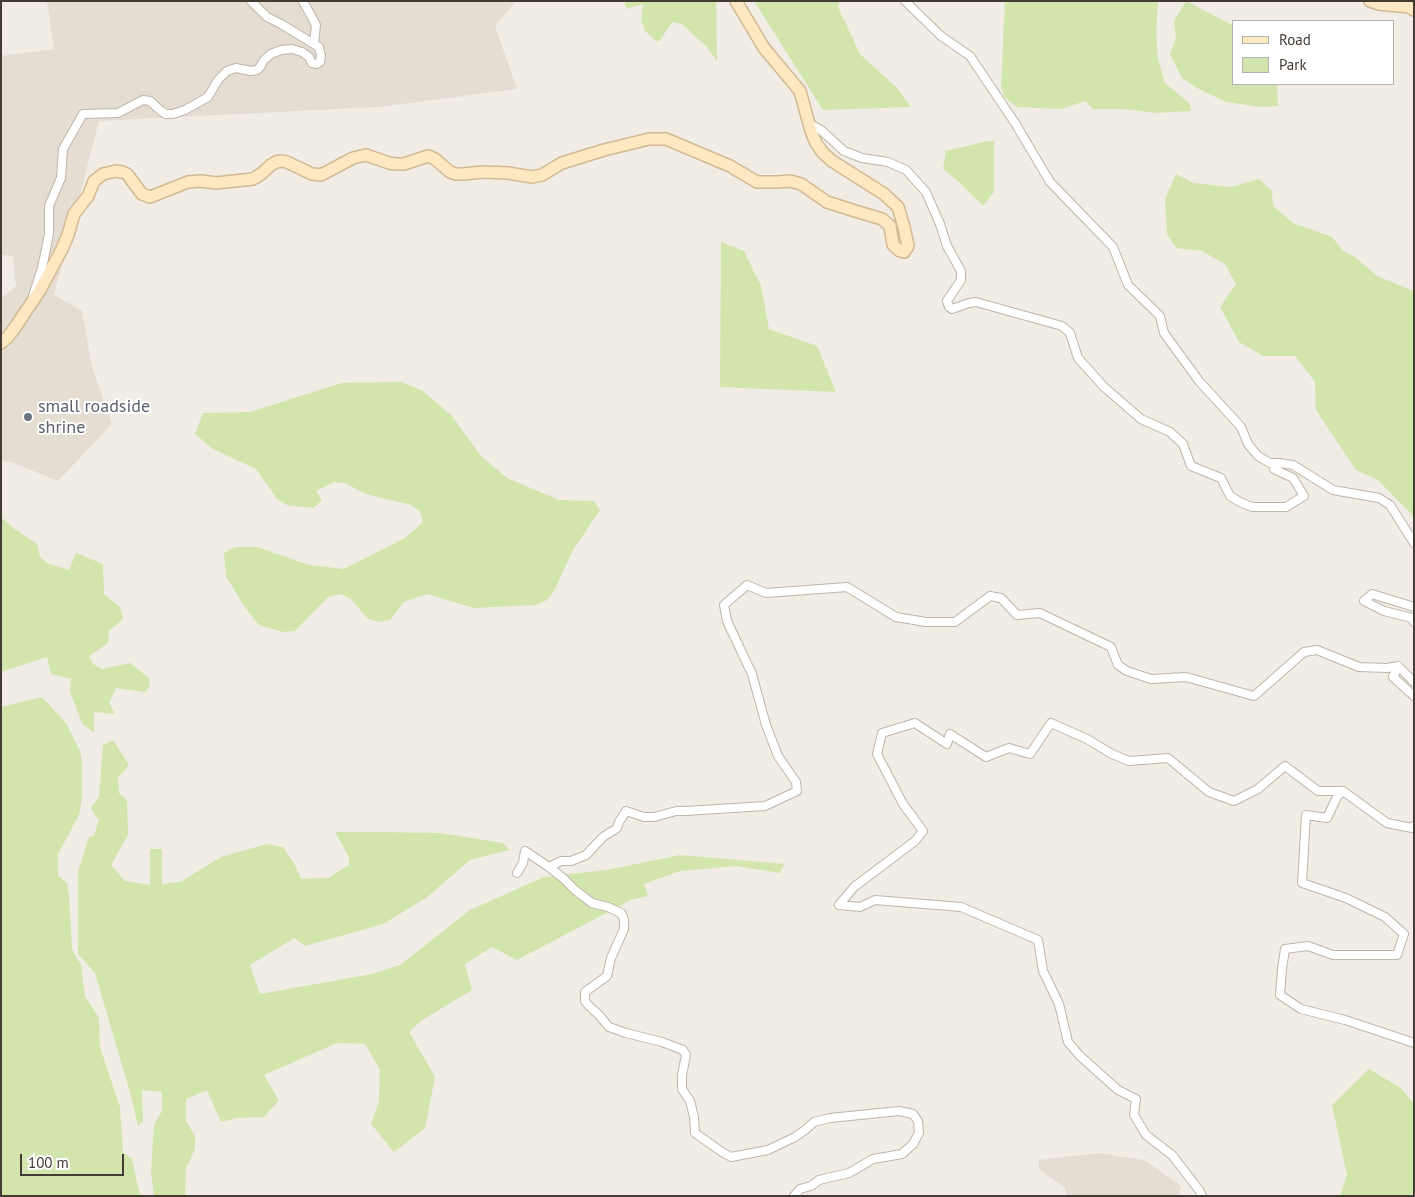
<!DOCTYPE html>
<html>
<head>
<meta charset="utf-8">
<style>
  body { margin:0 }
  #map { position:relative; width:1415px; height:1197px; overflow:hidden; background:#f1ece4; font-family:"PT Sans",sans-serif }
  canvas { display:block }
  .frame { position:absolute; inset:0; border:2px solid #433b34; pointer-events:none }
  .legend { position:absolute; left:1232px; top:20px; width:162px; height:65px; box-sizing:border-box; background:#fff; border:1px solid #b4b1ae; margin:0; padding:6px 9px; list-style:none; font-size:15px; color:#433b34 }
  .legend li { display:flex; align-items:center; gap:10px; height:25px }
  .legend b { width:25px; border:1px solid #b4b1ae }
  .scale { position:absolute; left:20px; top:1154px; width:104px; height:22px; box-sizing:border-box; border:2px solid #433b34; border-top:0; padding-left:6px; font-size:15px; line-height:18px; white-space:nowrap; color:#433b34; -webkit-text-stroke:4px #fff; paint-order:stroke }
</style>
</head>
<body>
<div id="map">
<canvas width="1415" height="1197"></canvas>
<div class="frame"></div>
<ul class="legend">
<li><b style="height:6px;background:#fde8c2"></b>Road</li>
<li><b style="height:14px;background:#d2e5ad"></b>Park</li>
</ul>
<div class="scale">100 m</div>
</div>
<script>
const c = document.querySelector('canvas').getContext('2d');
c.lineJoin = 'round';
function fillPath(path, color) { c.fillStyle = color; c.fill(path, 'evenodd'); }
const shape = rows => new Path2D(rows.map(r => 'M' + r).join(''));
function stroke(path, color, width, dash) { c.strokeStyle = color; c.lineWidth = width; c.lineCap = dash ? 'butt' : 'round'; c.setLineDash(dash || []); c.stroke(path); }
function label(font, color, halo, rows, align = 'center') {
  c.font = font + ' "PT Sans",sans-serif'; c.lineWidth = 4; c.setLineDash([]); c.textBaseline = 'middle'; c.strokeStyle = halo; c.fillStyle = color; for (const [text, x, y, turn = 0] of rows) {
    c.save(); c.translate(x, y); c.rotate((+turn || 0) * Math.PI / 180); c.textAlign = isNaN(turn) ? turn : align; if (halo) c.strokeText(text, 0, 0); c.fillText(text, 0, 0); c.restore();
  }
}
fillPath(shape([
  [47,1,516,1,495,26,517,89,379,107,99,121,54,295,82,311,92,367,112,424,58,481,11,462,1,460,1,298,16,286,13,256,1,255,1,56,54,49],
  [1098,1153,1144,1160,1181,1186,1179,1196,1067,1196,1065,1188,1039,1169,1039,1160]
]), '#e5ddd2');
fillPath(shape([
  [624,1,716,1,717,61,707,47,682,24,672,22,661,39,657,42,645,31,641,20,643,4,627,9],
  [754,1,840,1,838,7,860,54,897,88,911,107,823,110],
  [1005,1,1158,1,1156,34,1158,59,1165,83,1190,104,1191,111,1157,113,1123,109,1093,109,1085,101,1062,109,1017,107,1004,97,1001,87],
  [1186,1,1234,26,1234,84,1277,84,1278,106,1260,107,1226,102,1197,88,1182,78,1170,54,1176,38,1174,21],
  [988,141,994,141,994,192,983,206,957,180,943,169,946,151],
  [1176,174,1193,183,1231,187,1259,179,1272,191,1273,206,1293,223,1332,237,1343,251,1355,257,1377,276,1414,291,1414,519,1411,514,1378,480,1356,470,1316,410,1315,382,1295,356,1263,356,1239,342,1220,307,1236,284,1225,264,1202,251,1176,248,1167,234,1165,199],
  [721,242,744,251,761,286,769,329,817,346,836,392,720,387],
  [402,382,423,391,452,416,480,455,507,478,559,500,594,501,600,510,573,550,554,591,547,600,536,605,474,608,427,594,404,602,390,620,378,622,367,618,351,599,340,594,328,597,295,631,283,632,259,625,244,606,226,576,224,553,235,547,257,547,309,565,344,569,405,538,423,522,420,511,411,505,366,494,345,483,334,482,316,491,322,500,313,508,287,505,277,499,256,469,213,449,195,434,203,413,250,412,342,383],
  [1,517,13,528,37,544,40,557,49,564,69,570,76,553,103,564,104,594,120,607,123,619,109,631,108,643,89,656,93,664,102,669,130,663,149,678,150,686,145,692,116,688,109,703,115,714,94,712,94,732,83,725,70,692,71,679,51,674,47,657,1,672],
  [42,697,66,723,80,751,82,763,82,797,79,815,58,854,58,876,67,883,69,894,72,949,81,965,85,996,99,1018,100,1047,120,1107,123,1152,132,1159,140,1196,1,1196,1,707],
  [113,740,129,765,118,778,119,793,127,800,128,835,111,865,125,881,150,885,150,849,162,849,162,884,180,882,221,857,267,844,283,847,296,867,301,879,328,878,349,865,349,857,335,832,379,832,439,833,503,843,509,850,470,860,426,898,383,924,305,946,294,938,250,965,260,994,372,974,400,965,470,910,544,877,607,870,680,855,784,864,780,873,736,866,680,871,644,884,648,896,631,900,517,960,492,947,465,964,472,990,422,1020,409,1032,435,1077,425,1128,394,1152,371,1124,379,1101,380,1070,365,1044,337,1043,264,1075,279,1100,264,1117,237,1118,221,1122,207,1090,186,1099,186,1121,195,1136,195,1149,186,1168,185,1196,154,1196,151,1170,154,1125,162,1111,162,1092,142,1090,143,1121,138,1126,131,1096,95,973,78,954,78,872,89,837,94,836,99,819,96,817,91,808,99,796,103,745],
  [1369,1069,1401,1088,1414,1104,1414,1196,1340,1196,1347,1175,1332,1105]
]), '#d2e5ad');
const street = shape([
  [251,1,267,17,281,24,314,44],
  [905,1,941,36,970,56,1015,123,1050,182,1113,247,1128,285,1160,316,1164,333,1199,381,1241,427,1248,444,1258,456,1270,463,1279,463],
  [808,123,821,130,844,151,862,158,888,162,906,170,926,192,940,224,947,246,961,271,961,280,947,301,949,307,952,309,969,303,976,302,1062,326,1070,333,1078,358,1104,387,1141,419,1170,432,1183,444,1191,466,1221,478,1230,496,1240,502,1252,507,1286,507,1304,496,1293,478,1274,469,1279,463,1293,465,1333,490,1379,498,1390,505,1414,543],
  [33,296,42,268,47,244,49,233,49,206,61,178,63,149,83,114,118,113,143,100,150,101,161,111,166,114,173,114,185,110,208,97,218,80,227,71,236,68,251,71,257,70,260,67,264,60,271,54,281,50,292,49,302,52,309,57,312,63,317,64,320,62,321,56,319,47,314,44,316,25,303,1],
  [1414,607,1372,594,1364,601,1384,611,1412,618,1414,622],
  [1398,666,1393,677,1414,696],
  [1398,666,1414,682],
  [1343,791,1337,797,1327,818,1306,815,1302,883,1346,898,1385,917,1404,934,1397,955,1333,955,1308,946,1285,949,1282,969,1280,995,1301,1009,1345,1020,1414,1043],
  [549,867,563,878,575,890,592,903,608,907,621,913,624,919,624,929,611,958,607,976,585,992,585,1001,589,1006,599,1015,609,1027,626,1033,662,1042,683,1050,686,1055,682,1075,682,1089,690,1101,694,1117,695,1133,722,1152,731,1157,768,1150,795,1137,805,1130,814,1122,830,1118,899,1111,913,1114,918,1121,919,1133,913,1144,902,1154,873,1159,849,1173,819,1180,811,1186,800,1189,794,1196],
  [517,873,523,863,525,851,549,867,561,861,571,861,586,855,603,837,617,828,619,822,626,811,644,817,654,817,676,811,686,811,765,806,797,791,796,782,778,756,766,725,752,674,727,621,724,605,747,585,766,593,847,587,896,617,926,622,955,622,990,596,1001,598,1017,615,1040,613,1111,647,1118,665,1127,671,1151,679,1186,677,1254,696,1304,652,1317,650,1359,667,1387,668,1398,666],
  [1202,1196,1199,1190,1172,1155,1146,1135,1134,1115,1136,1099,1118,1090,1079,1055,1068,1042,1059,1004,1043,971,1038,940,961,907,875,900,860,907,839,905,854,887,915,841,923,831,903,804,877,754,882,733,915,723,947,744,950,734,986,757,1009,748,1030,754,1051,723,1087,739,1112,754,1129,761,1168,758,1209,792,1234,801,1258,789,1285,766,1318,791,1343,791,1387,823,1412,828,1414,826]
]);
const secondary = shape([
  [1370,1,1379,4,1409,7,1414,10],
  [1,343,8,337,16,326,40,290,62,249,68,235,74,214,88,196,94,181,103,174,116,171,122,172,127,174,142,194,150,197,188,182,201,181,216,183,253,179,261,174,271,165,276,162,282,161,287,162,312,174,321,175,353,158,366,155,389,163,396,164,404,164,428,156,435,159,450,172,456,174,463,174,483,172,508,173,532,177,542,175,562,163,604,150,649,139,666,139,730,166,757,182,778,182,790,181,801,184,827,202,855,211,882,219,890,226,893,245,900,251,904,252,908,246,904,227,898,207,884,194,832,161,823,153,816,143,811,131,800,91,764,48,736,1]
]);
stroke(street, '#bfb5aa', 10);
stroke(secondary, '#d1ba94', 14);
stroke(street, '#fff', 8);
stroke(secondary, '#fde8c2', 11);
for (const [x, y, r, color] of [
  [28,417,5,"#6b7280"]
]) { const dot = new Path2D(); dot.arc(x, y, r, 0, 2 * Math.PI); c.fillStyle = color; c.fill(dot); stroke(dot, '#fff', 2); }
label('18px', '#5b616d', '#fff', [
  ["small roadside",38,407],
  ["shrine",38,428]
], 'left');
</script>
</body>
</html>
